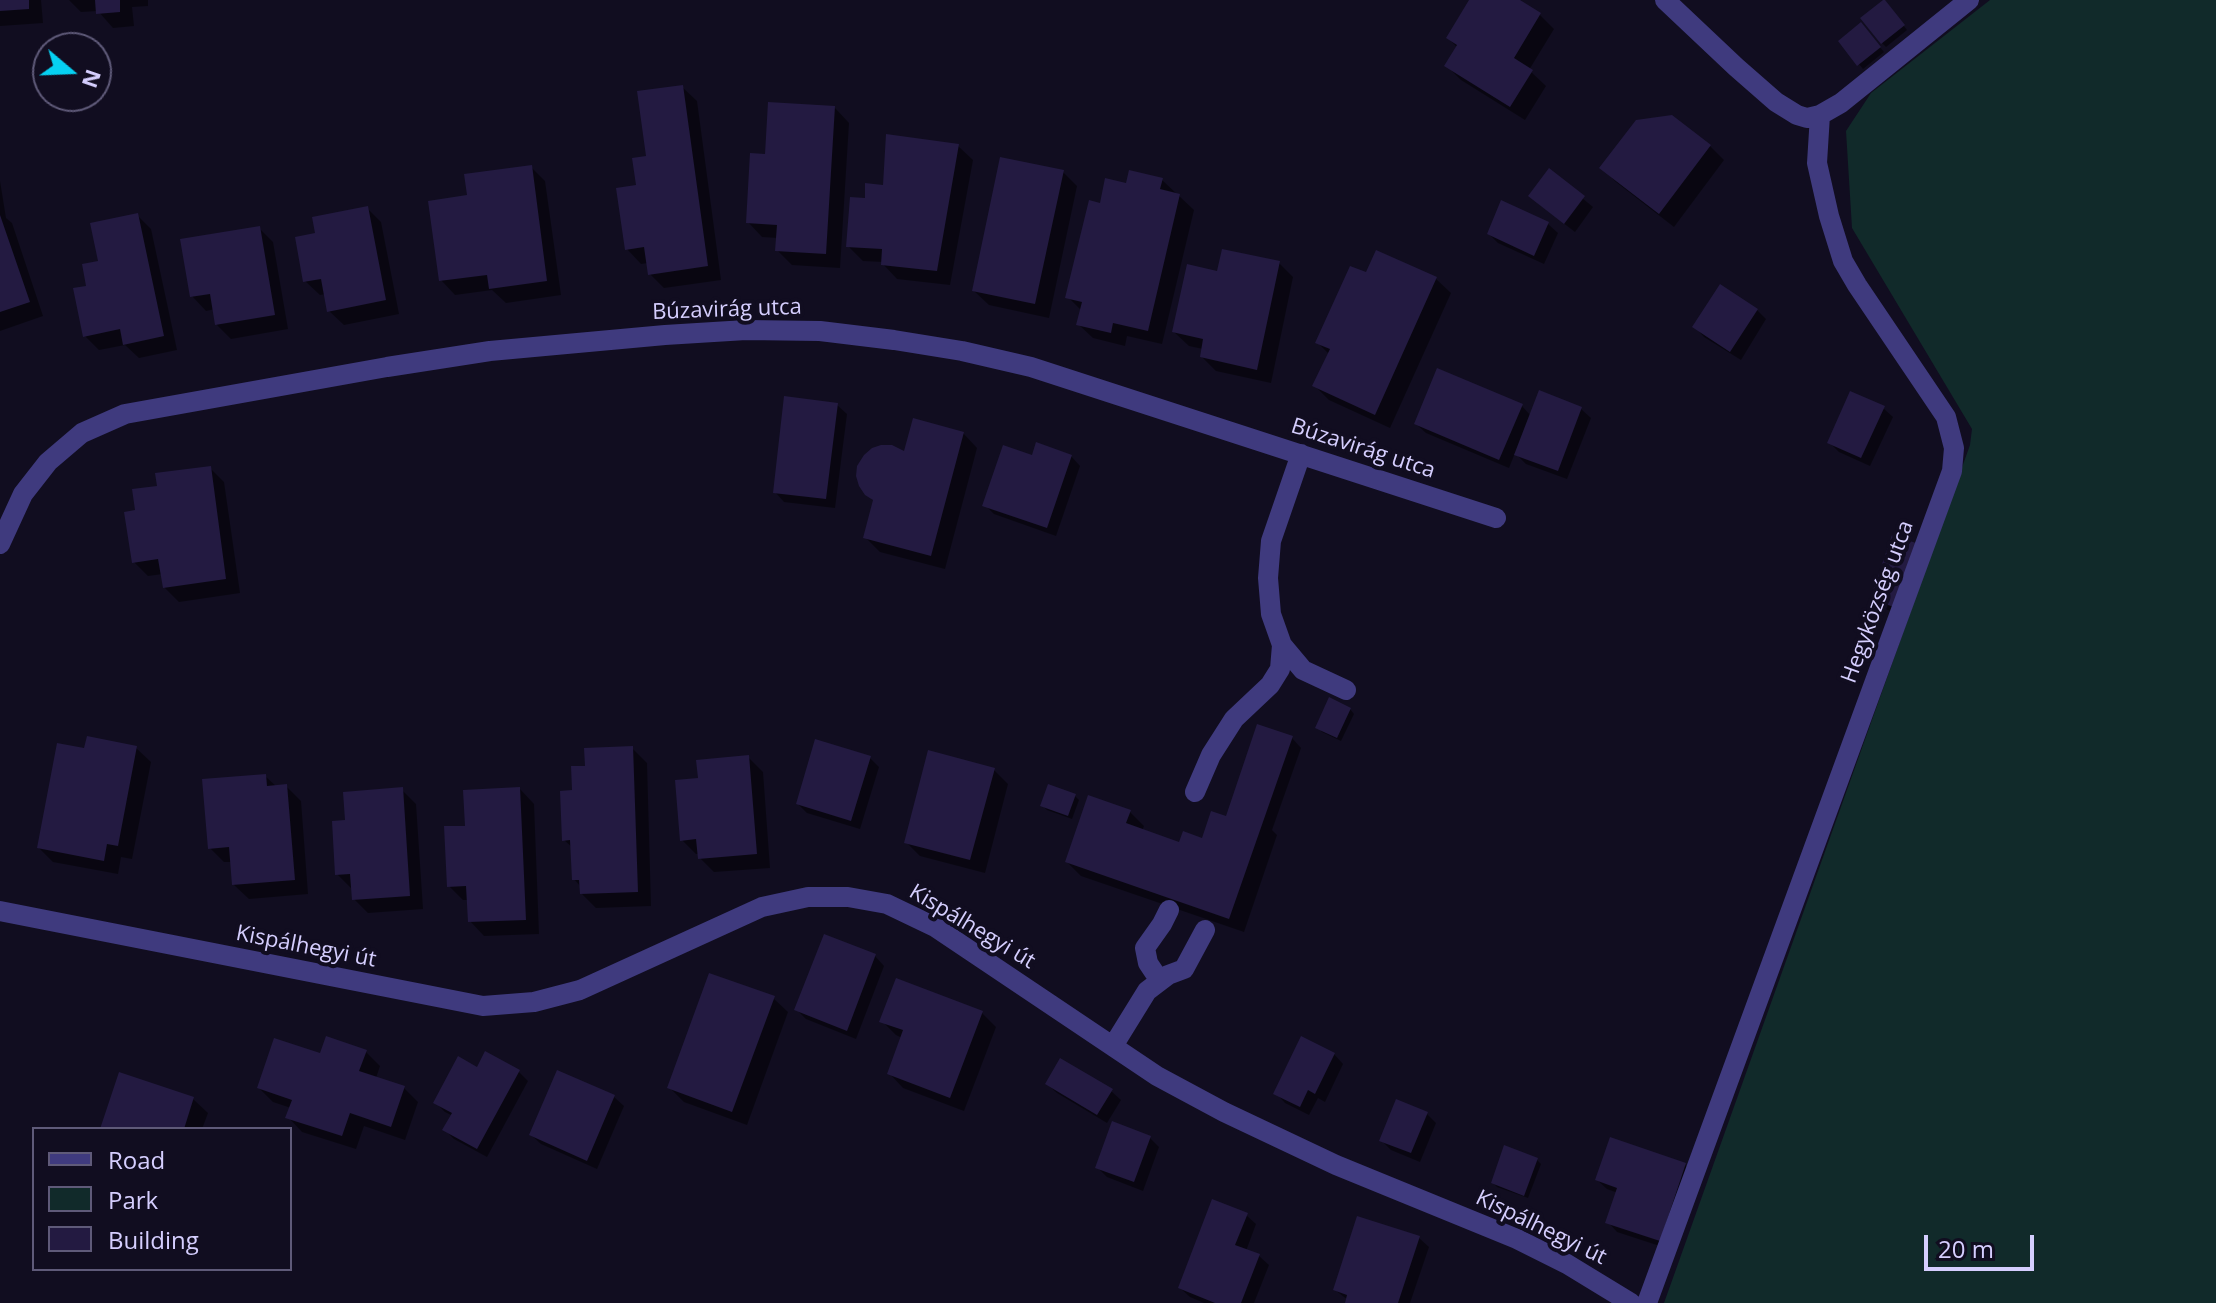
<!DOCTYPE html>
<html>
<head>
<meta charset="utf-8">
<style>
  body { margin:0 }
  #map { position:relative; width:2216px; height:1303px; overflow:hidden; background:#110d20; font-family:"Open Sans",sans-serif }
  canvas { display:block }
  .legend { position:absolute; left:32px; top:1127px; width:260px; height:144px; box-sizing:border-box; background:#110d20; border:2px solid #5f5a79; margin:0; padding:10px 14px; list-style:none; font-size:24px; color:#d5cefe }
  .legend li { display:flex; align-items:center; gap:16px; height:40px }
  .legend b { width:40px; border:2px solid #5f5a79 }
  .north { position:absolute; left:32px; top:32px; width:80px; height:80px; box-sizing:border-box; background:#110d20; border:2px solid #5f5a79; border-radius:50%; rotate:109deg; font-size:22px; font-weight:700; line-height:32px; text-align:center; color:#d5cefe }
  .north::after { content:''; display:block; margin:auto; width:28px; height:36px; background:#06d1f2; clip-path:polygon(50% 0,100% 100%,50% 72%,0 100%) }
  .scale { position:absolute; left:1924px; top:1235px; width:110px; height:36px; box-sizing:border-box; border:4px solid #d5cefe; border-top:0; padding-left:10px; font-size:24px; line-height:28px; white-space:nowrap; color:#d5cefe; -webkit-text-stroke:6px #110d20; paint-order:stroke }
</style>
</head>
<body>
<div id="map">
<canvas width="2216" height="1303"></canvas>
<ul class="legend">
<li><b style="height:10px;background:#3f3a7e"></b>Road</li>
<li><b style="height:22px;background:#112a2a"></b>Park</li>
<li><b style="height:22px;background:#231a41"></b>Building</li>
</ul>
<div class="north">N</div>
<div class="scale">20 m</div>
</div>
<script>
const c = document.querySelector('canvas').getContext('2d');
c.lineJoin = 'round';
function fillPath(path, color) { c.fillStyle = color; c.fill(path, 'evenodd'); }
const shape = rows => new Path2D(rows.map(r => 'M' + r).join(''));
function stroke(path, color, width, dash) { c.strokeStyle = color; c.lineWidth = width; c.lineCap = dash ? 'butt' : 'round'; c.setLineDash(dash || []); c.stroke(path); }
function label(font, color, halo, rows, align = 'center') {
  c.font = font + ' "Open Sans",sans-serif'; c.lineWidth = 8; c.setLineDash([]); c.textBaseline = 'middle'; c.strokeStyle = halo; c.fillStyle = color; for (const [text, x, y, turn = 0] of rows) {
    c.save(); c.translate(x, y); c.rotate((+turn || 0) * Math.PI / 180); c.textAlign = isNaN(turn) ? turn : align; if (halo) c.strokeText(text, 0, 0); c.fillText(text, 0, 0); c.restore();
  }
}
fillPath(shape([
  [1990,0,2216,0,2216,1303,1664,1303,1970,445,1972,429,1852,228,1846,131,1871,93]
]), '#112a2a');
fillPath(shape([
  [0,0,41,0,43,23,0,26],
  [69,0,148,0,148,6,132,7,134,26,113,28,98,11,81,12],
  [1472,0,1516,0,1540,15,1554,29,1529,70,1546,86,1525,120,1461,80,1447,66,1458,48,1448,38],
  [1888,6,1907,30,1886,47,1882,43],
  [1865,29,1884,52,1863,69,1840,41],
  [682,87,697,101,721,280,664,288,650,274,648,263,641,264,627,249,638,187,648,158],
  [835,108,849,123,840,268,792,265,777,250,778,238,762,237,748,222,767,156],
  [1671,117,1710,146,1724,160,1674,227,1616,182,1602,168],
  [958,146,973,160,950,285,897,279,883,264,883,262,863,261,848,246,866,200,884,187],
  [531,167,545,181,561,295,506,303,492,290,455,295,441,280,469,197],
  [1549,171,1593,207,1575,232,1540,205],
  [1063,172,1077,186,1049,318,989,305,974,291],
  [1162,180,1194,210,1162,344,1127,336,1125,346,1093,338,1078,324,1082,311,1068,297,1101,205,1127,186],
  [0,181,6,218,12,223,43,316,0,331],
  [367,208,381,222,399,314,344,325,329,311,326,294,320,295,305,281,317,235],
  [137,215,151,229,177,350,139,358,125,345,99,350,85,336,89,287,100,263],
  [1548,224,1558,233,1544,264,1498,243,1489,234],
  [259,228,273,242,288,329,231,339,217,325,215,309,206,311,192,296],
  [1377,252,1436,279,1451,293,1390,428,1329,400,1315,386,1329,354,1317,342,1367,275],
  [1279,263,1293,277,1271,383,1216,371,1202,357,1203,349,1189,346,1174,332,1219,273],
  [1757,310,1766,319,1741,360,1704,337,1695,327],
  [837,405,847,414,835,508,784,502,775,492],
  [1522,406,1531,416,1581,409,1591,418,1567,479,1526,464,1515,453,1509,468,1426,433,1416,424],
  [1883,408,1893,417,1870,466,1839,452,1829,442],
  [963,433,977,448,945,569,880,552,866,538,875,502,866,493,906,454],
  [1071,456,1080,466,1056,536,994,514,985,505],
  [210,468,224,482,240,593,179,602,164,587,163,574,148,576,134,562,138,512,159,488],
  [1893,538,1906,616,1882,608,1872,598],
  [1350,709,1354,714,1341,741,1322,732,1318,727],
  [1292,738,1301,748,1272,830,1277,835,1244,932,1081,876,1067,862,1130,812,1144,826,1142,831,1181,844,1203,840,1227,818],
  [136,748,151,762,132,859,121,857,118,874,53,862,39,848],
  [632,748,647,763,651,906,596,908,582,894,581,887,574,879,573,848,564,840,574,792,587,768],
  [748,757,763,772,770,868,714,872,700,858,700,854,696,854,682,840,700,780],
  [870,758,879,767,860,829,807,813,798,804],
  [994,770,1008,784,985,873,920,856,906,842],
  [265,776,277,787,286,786,301,801,308,894,249,899,234,885,232,862,224,862,210,848],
  [520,789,534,804,539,934,484,936,470,921,469,900,463,900,449,886,467,828],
  [402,790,416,804,423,909,368,913,354,899,352,889,337,874,347,822],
  [1075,796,1079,800,1072,819,1047,810,1042,805],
  [875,956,884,966,856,1039,806,1019,797,1010],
  [773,998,788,1012,747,1125,684,1102,669,1087],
  [982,1013,996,1027,964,1111,903,1088,889,1073,902,1038,896,1035,882,1021],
  [366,1052,380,1066,376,1078,404,1088,418,1102,405,1140,364,1126,356,1149,302,1132,288,1117,291,1108,273,1102,259,1088,322,1056],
  [486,1054,519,1072,528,1081,487,1157,454,1139,445,1130,453,1116,445,1112,435,1102,478,1069],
  [1334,1054,1343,1064,1325,1102,1318,1098,1309,1115,1285,1103,1276,1093],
  [558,1072,614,1097,624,1106,597,1169,541,1144,531,1135],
  [1047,1084,1111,1091,1121,1100,1107,1123,1057,1093],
  [193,1099,208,1113,202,1129,102,1129],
  [1426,1113,1436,1123,1420,1162,1391,1150,1382,1141],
  [1150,1138,1159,1147,1143,1191,1107,1177,1097,1167],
  [1537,1160,1541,1164,1528,1198,1497,1187,1493,1183],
  [1685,1165,1694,1174,1669,1249,1617,1232,1608,1222,1618,1193,1607,1189,1597,1180],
  [1246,1215,1256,1224,1246,1251,1259,1256,1269,1265,1254,1303,1204,1303,1190,1297,1180,1288],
  [1419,1238,1429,1247,1410,1303,1347,1303,1348,1300,1335,1290]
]), '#0007');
fillPath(shape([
  [0,0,29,0,29,9,0,11],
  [95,0,120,0,120,12,96,14],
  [1469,0,1520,0,1541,13,1514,58,1533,70,1510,107,1444,66,1457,45,1446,38],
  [1883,0,1885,0,1905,25,1881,44,1860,18],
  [1861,22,1881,47,1857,66,1838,41],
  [683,85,708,266,648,275,644,247,625,250,616,188,636,185,632,158,646,156,637,91],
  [768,102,835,106,826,254,775,251,777,225,746,223,750,153,765,154],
  [1672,115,1711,145,1659,214,1599,168,1636,120],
  [886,134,959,144,937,271,881,265,882,249,846,247,850,197,865,198,865,183,883,185],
  [1000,157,1064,170,1035,304,972,291],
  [532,165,547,281,489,289,487,275,439,281,428,201,467,195,464,174],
  [1549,168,1585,196,1564,224,1528,196],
  [1129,170,1163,178,1160,189,1180,194,1148,331,1113,323,1111,333,1076,325,1082,302,1065,298,1089,200,1100,203,1105,178,1126,183],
  [1501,200,1549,222,1534,256,1487,234],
  [368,206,386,300,327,312,321,279,303,282,295,237,315,233,312,217],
  [138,213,164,336,123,345,120,329,83,337,73,288,86,286,82,264,98,261,90,223],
  [0,215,30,302,0,312],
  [260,226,275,315,215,325,210,294,190,297,180,239],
  [1222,249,1280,261,1257,370,1200,357,1203,339,1172,332,1187,264,1217,271],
  [1376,250,1437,277,1375,415,1312,386,1330,349,1315,343,1350,266,1366,272],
  [1720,284,1758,309,1730,352,1692,327],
  [1437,368,1523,404,1499,460,1414,424],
  [1539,390,1582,407,1558,471,1514,455],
  [1850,391,1885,406,1861,458,1827,443],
  [784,396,838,403,826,499,773,493],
  [913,418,964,432,931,556,863,538,873,500,865,495,859,486,856,476,857,466,864,455,872,448,881,445,892,445,904,451],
  [1036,442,1072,455,1047,528,982,506,1003,445,1032,455],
  [211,466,226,579,163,588,158,559,132,563,124,512,135,510,132,489,157,486,155,473],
  [1892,535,1919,544,1897,608,1870,599],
  [1329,697,1351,708,1337,738,1315,728],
  [1257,724,1293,736,1229,919,1065,862,1088,795,1131,810,1126,823,1179,842,1183,831,1202,838,1211,811,1226,816],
  [87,736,137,746,118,846,107,844,104,861,37,848,57,743,84,748],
  [815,739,871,756,851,821,796,804],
  [633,746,638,892,580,894,579,880,572,880,570,840,562,841,560,791,572,790,571,766,585,766,584,748],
  [928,750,995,768,970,860,904,843],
  [749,755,757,854,698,859,696,839,680,841,675,780,698,778,696,760],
  [266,774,267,786,287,784,295,880,232,885,229,847,208,849,202,779],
  [1048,784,1076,794,1068,816,1040,806],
  [403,787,410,896,352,900,350,874,335,875,332,821,345,820,343,792],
  [520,787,526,920,468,922,466,886,447,887,444,826,465,826,463,790],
  [824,934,876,954,847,1031,794,1010],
  [709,973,775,996,732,1112,667,1088],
  [896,978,983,1011,950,1098,887,1074,903,1030,879,1022],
  [326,1036,367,1050,359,1071,405,1086,391,1127,350,1113,342,1136,285,1118,292,1100,257,1088,274,1038,320,1053],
  [1301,1036,1335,1053,1315,1094,1308,1090,1300,1107,1273,1094],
  [485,1051,520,1070,477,1149,442,1130,452,1113,433,1103,458,1056,477,1067],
  [1060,1058,1113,1089,1097,1115,1045,1084],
  [557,1070,615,1095,587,1161,529,1135],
  [119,1072,194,1097,184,1129,100,1129],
  [1396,1099,1428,1112,1411,1153,1379,1141],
  [1112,1121,1151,1136,1134,1182,1095,1168],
  [1610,1137,1686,1163,1660,1241,1605,1223,1617,1188,1595,1180],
  [1504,1145,1538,1158,1524,1196,1491,1183],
  [1212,1199,1248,1213,1235,1245,1260,1254,1241,1303,1215,1303,1178,1288],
  [1357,1216,1420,1236,1398,1303,1345,1303,1347,1295,1333,1290]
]), '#231a41');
stroke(shape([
  [1820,115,1841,103,1969,0],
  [1301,454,1271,541,1268,578,1271,614,1282,645,1303,670,1346,690],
  [0,544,23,494,48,462,82,433,125,414,387,367,490,351,665,335,746,330,820,331,894,340,962,351,1031,367,1496,518],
  [1195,792,1211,755,1234,719,1270,685,1280,669,1282,645],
  [0,911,483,1006,534,1002,580,990,762,907,808,897,848,897,887,904,935,927,1157,1076,1224,1112,1336,1165,1517,1239,1567,1264,1631,1303],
  [1160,981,1148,963,1145,948,1162,924,1169,910],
  [1113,1046,1147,991,1168,975,1184,969,1205,930],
  [1647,1303,1952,471,1954,448,1946,417,1857,285,1843,261,1829,216,1817,163,1820,115,1807,118,1797,115,1776,102,1736,67,1665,0]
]), '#3f3a7e', 20);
label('22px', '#d5cefe', '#110d20', [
  ["Búzavirág utca",727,310,-2],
  ["Búzavirág utca",1363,449,18],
  ["Hegyközség utca",1878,602,-70],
  ["Kispálhegyi út",972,927,31],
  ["Kispálhegyi út",306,947,11],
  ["Kispálhegyi út",1541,1228,26]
]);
</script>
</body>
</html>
